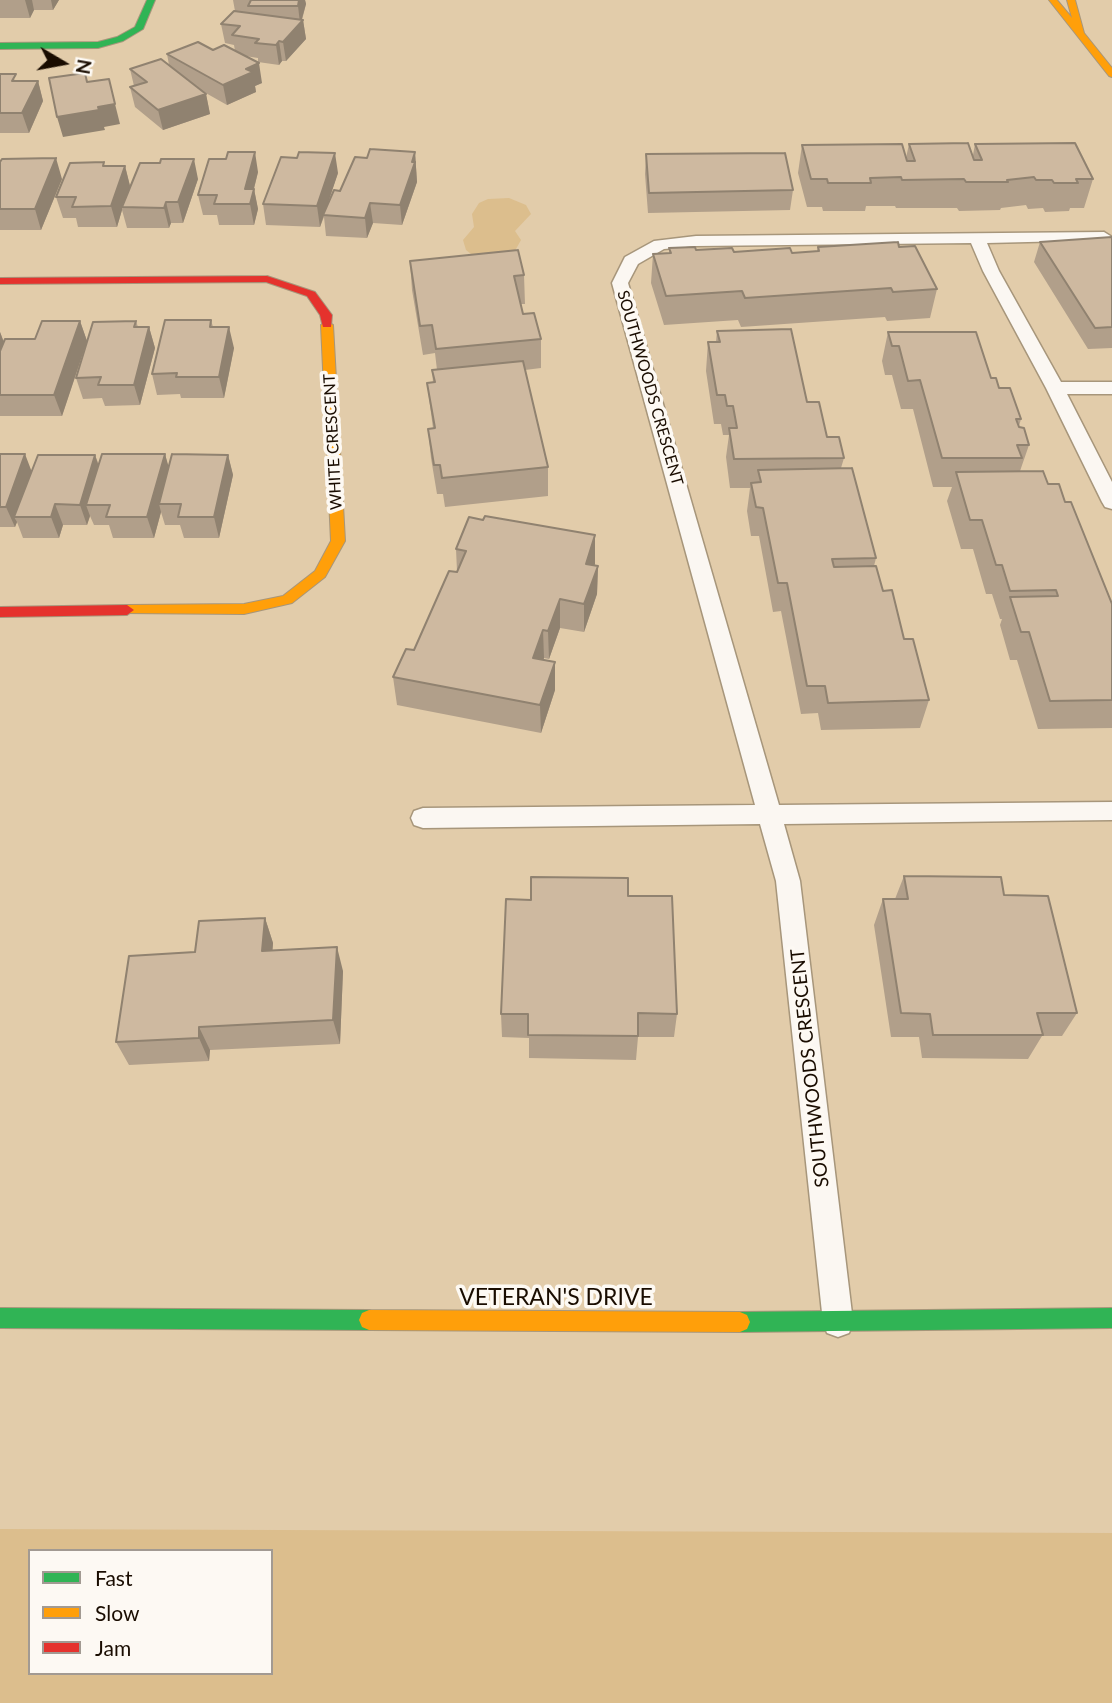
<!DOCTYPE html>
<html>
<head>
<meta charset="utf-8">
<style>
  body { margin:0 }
  #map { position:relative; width:1112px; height:1703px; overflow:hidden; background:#e2ccaa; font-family:Lato,sans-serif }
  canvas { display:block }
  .legend { position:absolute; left:28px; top:1549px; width:245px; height:126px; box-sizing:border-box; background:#fdf9f3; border:2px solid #a29a92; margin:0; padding:9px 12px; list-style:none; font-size:21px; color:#190c00 }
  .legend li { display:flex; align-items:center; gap:14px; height:35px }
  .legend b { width:35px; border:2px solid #a29a92 }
  .north { position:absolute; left:28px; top:28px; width:70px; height:70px; -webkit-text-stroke:5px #fdf9f3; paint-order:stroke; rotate:100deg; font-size:19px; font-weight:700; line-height:28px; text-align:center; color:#190c00 }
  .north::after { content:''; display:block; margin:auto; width:24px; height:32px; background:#190c00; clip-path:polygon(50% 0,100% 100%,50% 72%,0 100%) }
</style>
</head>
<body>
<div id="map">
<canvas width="1112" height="1703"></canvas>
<ul class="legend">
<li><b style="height:9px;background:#30b455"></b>Fast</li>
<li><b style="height:9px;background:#ff9f0a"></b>Slow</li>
<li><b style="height:9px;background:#e5322d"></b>Jam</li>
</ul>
<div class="north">N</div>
</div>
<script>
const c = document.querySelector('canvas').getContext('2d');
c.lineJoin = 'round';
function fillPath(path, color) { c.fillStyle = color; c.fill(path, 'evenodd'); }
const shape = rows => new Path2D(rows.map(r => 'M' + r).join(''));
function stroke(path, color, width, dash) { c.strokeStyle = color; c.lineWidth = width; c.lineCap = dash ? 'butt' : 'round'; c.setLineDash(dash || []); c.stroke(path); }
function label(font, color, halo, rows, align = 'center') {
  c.font = font + ' Lato,sans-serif'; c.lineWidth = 7; c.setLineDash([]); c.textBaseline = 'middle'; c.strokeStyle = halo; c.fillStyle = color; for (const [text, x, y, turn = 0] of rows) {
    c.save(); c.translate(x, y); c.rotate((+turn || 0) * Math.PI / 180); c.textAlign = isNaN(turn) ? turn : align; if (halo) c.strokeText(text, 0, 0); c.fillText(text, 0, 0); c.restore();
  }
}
fillPath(shape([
  [509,198,526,205,531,214,515,231,521,240,516,249,498,258,476,258,466,250,463,240,474,227,472,214,479,203,488,199],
  [0,1529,1112,1533,1112,1703,0,1703],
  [30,1551,271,1551,271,1673,30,1673]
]), '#dcbe8d');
const lane = shape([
  [1104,232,1112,237,1110,240,987,243,999,271,1061,382,1112,382,1112,394,1067,394,1112,482,1112,509,1105,507,1102,502,1046,388,983,271,971,243,696,246,664,249,638,264,628,283,779,805,1112,802,1112,820,784,824,800,881,853,1322,849,1333,838,1337,827,1333,823,1322,776,881,760,824,423,828,414,825,411,818,414,811,423,808,755,805,612,283,625,257,654,241,696,236,1104,232]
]);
const fast = shape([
  [147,0,155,0,143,29,123,41,98,48,0,49,0,43,98,42,117,37,135,27,147,0],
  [0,1308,369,1310,376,1313,379,1320,376,1327,369,1330,0,1328,0,1308],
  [1112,1308,1112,1328,740,1332,733,1329,730,1322,733,1315,740,1312,1112,1308]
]);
const slow = shape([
  [1049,0,1057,0,1072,18,1067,0,1075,0,1084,33,1112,68,1112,77,1109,76,1049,0],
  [327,322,333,325,345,541,325,577,292,603,244,614,122,613,120,610,127,605,244,604,283,596,315,571,331,541,321,325,327,322],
  [369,1310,740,1312,747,1315,750,1322,747,1329,740,1332,369,1330,362,1327,359,1320,362,1313,369,1310]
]);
const jam = shape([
  [267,276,315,292,332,315,331,327,323,327,320,315,307,296,266,282,0,284,0,278,267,276],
  [127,605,134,610,127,615,0,617,0,607,127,605]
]);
stroke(lane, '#a7967b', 3);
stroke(fast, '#a7967b', 2);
stroke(slow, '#a7967b', 2);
stroke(jam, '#a7967b', 2);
fillPath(lane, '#fbf7f2');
fillPath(fast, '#30b455');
fillPath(slow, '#ff9f0a');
fillPath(jam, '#e5322d');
fillPath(shape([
  [0,0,59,0,53,10,34,10,30,18,0,18],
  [233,0,305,0,306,4,302,20,303,20,306,39,286,61,282,61,279,65,258,62,258,58,245,56,262,83,255,86,256,92,227,105,204,92,206,94,210,114,163,130,135,107,130,87,134,86,130,69,169,65,167,54,213,50,235,51,234,45,225,43,221,24,235,11],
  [0,74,18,81,38,81,43,101,29,133,0,133],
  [909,144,973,155,975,144,1093,179,1084,208,1070,208,1069,211,1045,212,1043,208,1028,209,1026,205,1001,208,1000,210,959,211,957,208,896,208,895,206,866,206,865,211,823,211,822,207,807,207,798,173,802,145,906,158],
  [415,152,417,182,402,225,373,223,367,238,326,236,324,217,320,227,266,225,263,204,338,173,327,205,367,158],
  [646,154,793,190,790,210,648,213,645,174],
  [0,162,62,179,41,230,0,230],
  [105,166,125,166,130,186,198,179,183,223,171,223,169,228,127,228,122,210,117,227,78,227,76,218,63,218,56,197],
  [258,172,254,189,258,209,254,225,219,225,217,215,203,215,198,195],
  [1112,237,1112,348,1088,349,1034,262,1040,242],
  [818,247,899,247,937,289,930,318,887,321,885,317,741,327,738,320,664,325,651,283,653,254,669,253,669,248,734,252,792,253,817,251],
  [410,261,524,275,525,304,521,304,523,314,541,339,541,368,525,370,548,467,548,496,445,507,443,494,437,494,431,458,428,429,433,428,427,383,433,382,432,370,437,370,435,353,423,355,412,290],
  [211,320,213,327,234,348,224,398,181,398,180,394,157,395,152,374],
  [80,321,87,341,62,416,0,416,0,332,4,342,35,339],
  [136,321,138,327,149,327,155,348,140,405,105,406,102,398,83,399,76,378],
  [717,331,807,402,827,437,844,458,841,468,876,558,874,566,883,591,929,700,920,728,821,730,818,713,801,714,781,611,773,612,759,536,751,536,747,511,750,488,730,488,726,457,729,435,723,435,721,424,714,424,706,371,708,342,716,342],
  [888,332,991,378,1021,419,1019,426,1029,445,1020,471,1048,484,1065,502,1112,604,1112,728,1038,729,1017,660,1010,660,1000,625,1002,619,1000,619,992,594,986,594,973,549,961,549,947,501,952,487,933,487,913,409,901,409,892,375,885,375,882,361],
  [0,454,32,471,95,455,99,465,165,454,168,467,228,455,233,475,219,538,184,538,180,525,165,525,161,512,154,538,113,538,109,525,94,525,90,516,87,525,63,525,59,538,23,538,17,522,15,527,0,527],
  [456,549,598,566,597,594,584,632,560,628,549,659,544,658,543,660,555,690,541,733,397,705,393,677,414,650,457,572,457,571],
  [904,876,1004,895,1077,1013,1062,1036,1042,1036,1028,1059,922,1058,919,1037,891,1037,874,925,883,899,895,899],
  [628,896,677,1014,674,1037,638,1037,636,1060,529,1058,529,1038,502,1037,501,1014,531,900],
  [265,918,273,943,272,950,343,971,340,1044,210,1050,209,1061,129,1065,116,1042,195,952]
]), '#b19f8a');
fillPath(shape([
  [25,0,32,0,34,10,30,18],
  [51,0,59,0,53,10],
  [299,0,305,0,306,4,301,22,303,20,306,39,286,61,283,42,300,23,298,6],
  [279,41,282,61,279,65,276,45],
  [259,63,262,83,255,86,256,92,227,105,223,85,246,69],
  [38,81,43,101,29,133,22,113],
  [206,94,210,114,163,130,158,110],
  [115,104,120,124,104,127,105,130,63,137,57,117,98,107],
  [255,152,258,172,250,204,245,189],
  [415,152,417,182,402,225,400,205],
  [335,153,338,173,320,227,317,206],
  [56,158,62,179,41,230,35,209],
  [194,159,198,179,183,223,178,202],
  [125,166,130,186,122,207,122,210,117,227,111,206],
  [254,189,258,209,254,225,250,204],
  [166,202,171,223,169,228,164,208],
  [370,203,373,223,367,238,365,218],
  [80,321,87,341,62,416,54,395],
  [149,327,155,348,140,405,134,385],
  [229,327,234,348,224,398,219,377],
  [0,332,7,351,0,369],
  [25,454,33,475,14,517,17,522,15,527,6,507],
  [165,454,171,475,159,504,161,512,154,538,147,517],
  [95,455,102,476,86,505,90,516,87,525,80,505],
  [228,455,233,475,219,538,214,517],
  [55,504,63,525,59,538,51,517],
  [595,535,595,564,585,592,586,564],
  [598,566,597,594,584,632,584,604],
  [560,599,560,628,549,659,548,631],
  [543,630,544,658,533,686,533,658],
  [555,662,555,690,541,733,540,705],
  [265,918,273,943,271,975,262,951],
  [337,947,343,971,340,1044,333,1020],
  [199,1027,210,1050,209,1061,199,1038]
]), '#908270');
const building = shape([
  [251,0,299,0,298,6,248,6,251,0],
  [234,11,303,20,283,42,279,41,276,45,255,43,259,39,232,35,240,26,221,24,234,11],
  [198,42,213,50,224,45,259,63,246,69,253,72,223,85,167,54,198,42],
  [161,59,206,94,158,110,130,87,147,82,130,69,161,59],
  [85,73,87,82,109,79,115,104,98,107,99,110,57,117,49,78,85,73],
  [0,74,16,74,12,81,38,81,22,113,0,113,0,74],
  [968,143,974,160,982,160,975,144,1075,143,1093,179,1076,179,1078,183,1054,183,1052,180,1036,180,1034,177,1007,180,1008,182,966,182,964,179,902,180,901,177,870,178,871,183,828,183,827,179,811,179,802,145,902,144,907,161,915,161,909,144,968,143],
  [370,149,415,152,412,162,415,162,400,205,370,203,365,218,323,215,334,190,340,191,355,157,367,158,370,149],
  [228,152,255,152,245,189,254,189,250,204,214,204,217,195,198,195,209,159,226,159,228,152],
  [299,152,335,153,317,206,263,204,281,157,297,158,299,152],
  [785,153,793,190,649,193,646,154,785,153],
  [56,158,35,209,0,209,0,162,2,159,56,158],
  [161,159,194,159,178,202,166,202,164,208,122,207,140,163,160,163,161,159],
  [104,162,103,166,125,166,111,206,72,207,76,197,56,197,70,163,104,162],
  [1112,237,1112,327,1095,328,1040,242,1112,237],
  [898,242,899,247,915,246,937,289,893,292,891,288,745,298,742,291,666,296,653,254,671,253,669,248,695,247,696,250,732,248,734,252,790,248,792,253,819,251,818,247,898,242],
  [518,250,524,275,514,276,523,314,534,313,541,339,436,349,432,325,420,326,410,261,518,250],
  [165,320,211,320,210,327,229,327,219,377,176,377,177,373,152,374,165,320],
  [42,321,80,321,54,395,0,395,0,351,5,339,35,339,42,321],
  [136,321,134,327,149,327,134,385,98,385,101,377,76,378,93,322,136,321],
  [791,329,807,402,819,402,827,437,839,437,844,458,734,459,729,428,737,428,733,406,727,406,725,395,717,395,708,342,720,342,717,331,791,329],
  [888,332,976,332,991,378,996,378,999,388,1010,388,1021,419,1016,419,1019,427,1024,428,1029,445,1017,445,1022,458,942,458,920,380,908,381,899,346,892,346,888,332],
  [523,361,548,467,442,478,440,465,434,465,428,429,435,428,427,383,435,382,432,370,523,361],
  [0,454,25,454,6,507,0,507,0,454],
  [102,454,165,454,147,517,106,517,110,505,86,505,102,454],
  [172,454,228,455,214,517,178,517,181,504,159,504,172,454],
  [38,455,95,455,80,505,55,504,51,517,14,517,38,455],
  [852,468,876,558,832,559,834,567,876,566,883,591,892,590,904,639,913,639,929,700,828,703,825,686,807,686,787,583,778,583,763,508,756,507,751,483,761,482,758,470,852,468],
  [1043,471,1048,484,1059,484,1065,502,1071,502,1112,604,1112,700,1050,701,1029,632,1021,632,1010,597,1058,596,1056,590,1010,591,1002,565,996,565,982,520,970,520,956,472,1043,471],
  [485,516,595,535,586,564,598,566,584,604,560,599,548,631,543,630,533,658,555,662,540,705,393,677,406,649,414,650,449,571,457,572,466,551,456,549,469,517,483,520,485,516],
  [904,876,1001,877,1004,895,1048,896,1077,1013,1037,1013,1043,1035,933,1035,930,1014,901,1013,883,899,908,899,904,876],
  [531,877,628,878,628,896,672,896,677,1014,638,1013,638,1036,528,1035,528,1014,501,1014,506,899,531,900,531,877],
  [265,918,262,951,337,947,333,1020,199,1027,199,1038,116,1042,129,956,195,952,199,921,265,918]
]);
fillPath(building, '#ceb9a0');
stroke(building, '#908270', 2);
label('16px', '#190c00', '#fdf9f3', [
  ["SOUTHWOODS CRESCENT",650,388,74],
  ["WHITE CRESCENT",333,442,-93]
]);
label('19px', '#190c00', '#fdf9f3', [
  ["SOUTHWOODS CRESCENT",810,1068,-96]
]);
label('23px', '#190c00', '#fdf9f3', [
  ["VETERAN'S DRIVE",556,1298]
]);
</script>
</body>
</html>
